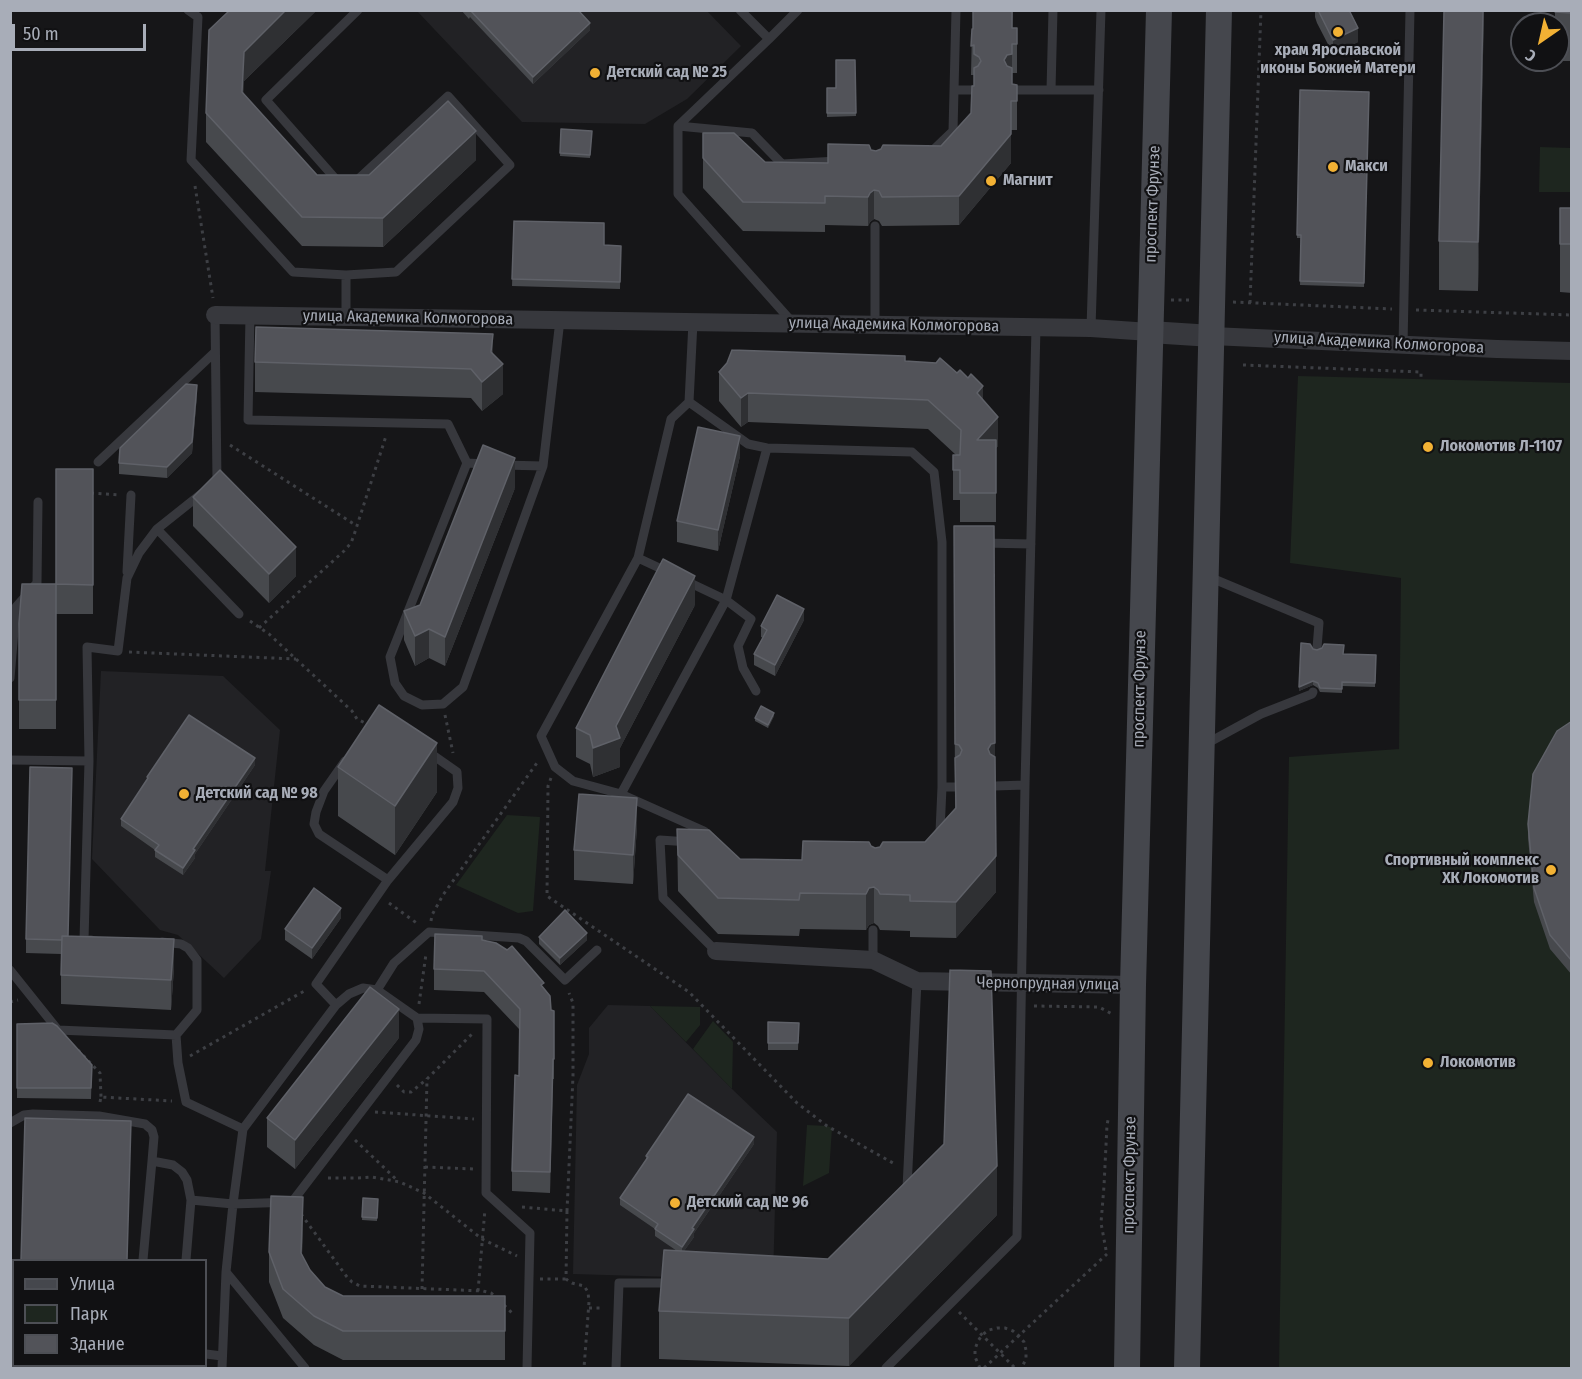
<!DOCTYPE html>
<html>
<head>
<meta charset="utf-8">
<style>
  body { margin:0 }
  #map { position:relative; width:1582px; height:1379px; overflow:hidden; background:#161618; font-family:"Fira Sans Condensed",sans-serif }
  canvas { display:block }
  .frame { position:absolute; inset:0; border:12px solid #a8adb8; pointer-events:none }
  .legend { position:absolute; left:12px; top:1259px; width:195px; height:108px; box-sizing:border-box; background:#111113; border:2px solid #4d4f55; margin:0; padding:8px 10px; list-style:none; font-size:18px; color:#a8adb8 }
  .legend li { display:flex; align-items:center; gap:12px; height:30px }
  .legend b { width:30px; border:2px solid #4d4f55 }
  .north { position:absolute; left:1510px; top:12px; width:60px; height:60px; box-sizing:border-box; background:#111113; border:2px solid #4d4f55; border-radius:50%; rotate:214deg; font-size:16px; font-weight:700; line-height:24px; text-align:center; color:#a8adb8 }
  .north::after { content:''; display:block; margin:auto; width:21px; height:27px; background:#f2b134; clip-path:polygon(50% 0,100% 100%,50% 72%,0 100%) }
  .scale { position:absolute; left:12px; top:24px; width:134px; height:27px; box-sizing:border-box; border:3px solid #a8adb8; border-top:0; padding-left:8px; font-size:18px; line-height:21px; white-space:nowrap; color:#a8adb8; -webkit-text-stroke:4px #111113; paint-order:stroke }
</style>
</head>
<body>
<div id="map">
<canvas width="1582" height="1379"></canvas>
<div class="frame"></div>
<ul class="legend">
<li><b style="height:8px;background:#45474d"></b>Улица</li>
<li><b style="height:16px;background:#1e261f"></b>Парк</li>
<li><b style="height:16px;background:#525359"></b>Здание</li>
</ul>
<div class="north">С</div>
<div class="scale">50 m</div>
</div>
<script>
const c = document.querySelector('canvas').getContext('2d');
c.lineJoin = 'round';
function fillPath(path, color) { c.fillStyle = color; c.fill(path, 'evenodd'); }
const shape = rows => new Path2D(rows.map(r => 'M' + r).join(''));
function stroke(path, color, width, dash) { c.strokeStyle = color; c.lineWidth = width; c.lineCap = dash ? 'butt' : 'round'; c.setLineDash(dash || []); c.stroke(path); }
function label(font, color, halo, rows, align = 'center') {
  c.font = font + ' "Fira Sans Condensed",sans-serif'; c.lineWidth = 4.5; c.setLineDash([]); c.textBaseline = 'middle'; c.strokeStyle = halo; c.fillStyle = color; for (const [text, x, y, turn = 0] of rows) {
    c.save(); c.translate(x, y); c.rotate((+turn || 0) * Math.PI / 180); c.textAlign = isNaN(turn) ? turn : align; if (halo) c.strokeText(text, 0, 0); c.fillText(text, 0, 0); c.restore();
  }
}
fillPath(shape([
  [417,11,707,11,741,46,687,99,645,124,522,122],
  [101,671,223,676,280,730,265,871,271,871,261,939,224,978,178,935,160,930,92,859],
  [608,1005,650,1006,732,1089,777,1132,773,1280,573,1274,577,1085,589,1054,589,1028]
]), '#222225');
fillPath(shape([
  [1540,147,1571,148,1571,192,1539,192],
  [1298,376,1571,383,1571,1368,1279,1368,1289,757,1399,749,1401,578,1290,563],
  [507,815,540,817,533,911,518,913,456,885],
  [650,1006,700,1007,700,1025,686,1042],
  [713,1021,733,1042,732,1089,693,1049],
  [807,1125,827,1126,832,1128,829,1173,803,1186]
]), '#1e261f');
stroke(shape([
  [195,186,213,298],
  [1171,300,1191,300],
  [1233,302,1392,309],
  [1250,303,1261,10],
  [1416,310,1572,315],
  [1243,365,1421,372,1421,379],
  [230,445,357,526],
  [91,493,120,495],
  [250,621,269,634,352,711,357,719,369,725],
  [259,628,344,551,351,543,354,535,386,436],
  [129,652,296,659],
  [445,715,453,753],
  [551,778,548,786,547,896,689,992,797,1103,827,1126,893,1163,895,1163],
  [389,903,418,924],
  [431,921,432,915,443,895,539,760],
  [10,1002,18,1000],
  [419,1004,426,954],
  [1034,1006,1099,1007,1112,1014],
  [78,1050,100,1073,101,1097],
  [190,1056,306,990],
  [397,1085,404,1092,411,1092,427,1079],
  [100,1102,101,1097,172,1101],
  [375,1112,474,1119],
  [355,1140,398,1181],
  [425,1167,473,1169],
  [328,1178,357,1178,372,1177,400,1182,424,1193,482,1239,517,1256],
  [522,1207,567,1211,573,1076,573,1003,569,993],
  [567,1211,566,1279,572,1283,584,1286,588,1292,589,1302,584,1368],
  [301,1214,347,1277,352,1282,360,1286,483,1291,491,1293,497,1298],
  [1106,1250,1101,1223,1104,1186,1107,1125,1108,1120],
  [540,1279,566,1279],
  [422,1289,427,1079,473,1033],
  [478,1291,485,1209],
  [504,1305,514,1315],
  [589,1308,604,1308],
  [959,1312,1015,1368],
  [980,1368,975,1357,975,1349,978,1341,982,1335,989,1330,997,1328,1005,1328,1013,1331,1019,1336,1024,1342,1026,1350,1026,1358,1022,1368],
  [984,1368,1107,1254]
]), '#3d3f44', 3, [3, 4.5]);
stroke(shape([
  [188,10,198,17,191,160,293,272,346,275,396,272,510,165,448,96,354,183],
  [740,10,769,39,798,10],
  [954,90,974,90],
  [1011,90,1099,90],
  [1051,90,1053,10],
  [678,126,769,39],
  [929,154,953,131,956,10],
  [340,184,266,100,358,10],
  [250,315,248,420,448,424,467,463,486,464],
  [346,317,346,275],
  [693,322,689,402,748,444,767,448,912,452,934,472,942,542,942,787,940,832,938,834],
  [793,323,678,194,678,126,752,133,782,164,838,161],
  [875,325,875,226],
  [1091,328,1101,10],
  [1403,345,1410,10],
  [689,402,671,419,638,558,541,736,555,767,573,781,621,794,704,831,710,837],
  [98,462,215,352],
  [467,463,390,657,395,683,404,696,422,705,443,704,463,687,543,466],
  [503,465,543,466,560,320],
  [215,483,217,481,215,315],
  [157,529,239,614],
  [983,543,1031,544],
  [638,558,668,572],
  [127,572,131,495],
  [1209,577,1319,623,1317,648],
  [686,581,726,600,751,619,738,646,743,668,756,691],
  [10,678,16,607,37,583,38,502],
  [1204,745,1261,714,1312,694,1313,692],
  [10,760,89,761],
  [995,786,1025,785],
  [942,787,955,787],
  [621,794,726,600,767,448],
  [689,842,660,840,663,898,716,951],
  [388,880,453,802,458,788,457,772,427,751],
  [873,930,873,960],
  [91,940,84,940,89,761,87,647,118,651,127,578,139,553,157,529,201,494],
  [162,942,181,944,188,948,197,960,197,1010,176,1035,178,1063,186,1102,243,1129],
  [10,970,58,1030,176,1035],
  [377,990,394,963,429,932,519,938,526,941,565,980,597,950],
  [336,1005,316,984,388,880,319,834,314,824,316,812,324,791,345,761],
  [10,1123,24,1115,33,1114,99,1116,145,1124,152,1130,154,1137,152,1161,143,1260],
  [152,1161,173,1165,182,1172,187,1180,191,1200,186,1260],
  [905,1190,907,1188,917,981],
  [191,1200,233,1204,243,1129,336,1005,349,994,363,988,377,990,417,1018],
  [226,1272,305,1368],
  [206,1354,222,1356],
  [133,1366,133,1368],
  [222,1368,226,1272,233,1204,292,1202,416,1040,419,1029,417,1018,487,1019,486,1193,530,1233,527,1368],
  [616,1368,619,1283,672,1283],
  [886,1368,1017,1237,1025,785,1036,327]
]), '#37383d', 9);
stroke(shape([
  [215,315,1091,328,1150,332],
  [1212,336,1497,349,1572,351],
  [716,951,873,960,917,981,1133,985]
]), '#37383d', 18);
stroke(shape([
  [1150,332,1212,336]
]), '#37383d', 22);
stroke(shape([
  [1127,1368,1133,985,1159,10],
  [1187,1368,1219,10]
]), '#45474d', 26);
fillPath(shape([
  [230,10,317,10,244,81,243,94,317,175,369,175,476,160,383,247,302,246,206,142,206,113],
  [461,10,578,10,590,30,533,84,470,17,469,19],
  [971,10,1013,10,1012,28,1017,28,1017,73,1012,73,1012,84,1017,85,1017,130,1011,130,1011,163,959,225,882,226,879,221,874,219,870,222,868,226,825,225,825,232,743,231,703,188,703,133,765,162,828,163,871,150,876,151,941,146,971,113,974,86,974,75,971,75,972,29,973,29,973,12,971,12],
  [1315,10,1349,10,1358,42,1333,54,1317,23,1315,17],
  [1484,10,1478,291,1439,290,1439,241],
  [1555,10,1572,10,1572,61,1555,61,1555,60,1558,60,1558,24,1555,24],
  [855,60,856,116,827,117,827,88,836,88],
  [1369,92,1364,287,1300,285,1301,238,1297,238,1297,235],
  [561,129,592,131,590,158,560,156],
  [1572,208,1572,293,1560,292,1560,244],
  [514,221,604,245,621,246,620,289,512,286],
  [493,354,503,394,482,411,471,398,255,392,255,362],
  [905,361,983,400,998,446,996,448,996,522,960,522,960,500,953,500,953,455,956,455,928,429,748,422,741,427,719,401,719,372],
  [197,395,192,453,167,478,119,474,119,463],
  [740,456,718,551,677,542,677,521],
  [93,469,93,614,56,614,56,729,19,729,19,623,56,584],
  [515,488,445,666,429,658,415,666,404,640,404,611,420,605],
  [193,497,296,576,269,603,193,526],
  [954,526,996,892,956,938,910,937,910,931,880,930,878,926,874,923,869,925,866,930,800,929,799,936,718,934,678,891,677,829,740,859,802,860,871,846,875,848,925,842,955,808],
  [695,605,620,748,620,767,593,777,590,764,576,757,576,728],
  [804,620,775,676,754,665,754,654,763,638,761,637,761,626],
  [1313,649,1317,650,1344,654,1376,655,1375,687,1342,686,1342,693,1320,692,1318,688,1313,685,1299,691],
  [774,716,768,728,755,721,755,718],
  [1572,721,1572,975,1550,949,1534,902,1528,838,1528,824],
  [255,765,195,854,195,858,183,875,155,857,155,850,121,826,121,819,147,781,147,777],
  [338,767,437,792,395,855,338,816],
  [637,827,633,884,574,880,574,850],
  [341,918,312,959,285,940,285,929],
  [68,936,174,968,171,1010,61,1004,61,954,26,953,26,939],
  [539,937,587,940,560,965,539,944],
  [482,940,544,988,551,1010,554,1011,554,1079,553,1079,550,1193,512,1191,512,1171,519,1076,519,1029,484,992,434,990,434,969],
  [768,1022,799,1023,798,1050,768,1050],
  [17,1024,92,1065,91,1099,17,1098],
  [399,1038,295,1169,267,1147,267,1118],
  [754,1144,694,1233,694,1237,684,1251,828,1259,997,1215,849,1366,659,1359,659,1311,677,1251,655,1236,655,1229,620,1205,620,1198,646,1160,646,1156],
  [363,1198,378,1199,377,1221,362,1220],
  [303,1226,302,1255,310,1270,325,1287,343,1296,505,1296,505,1360,343,1360,314,1345,283,1318,269,1282,269,1252],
  [18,1365,124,1365,124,1368,18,1368]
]), '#47494d');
fillPath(shape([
  [286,10,317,10,244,81,242,122,242,92,244,52],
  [1483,10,1484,10,1478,291,1478,242],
  [590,23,590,30,533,84,533,77],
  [1358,28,1358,42,1333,54,1333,40],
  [1012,44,1012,101,1004,60,1007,55,1012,54],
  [1011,101,1011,163,959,225,959,196],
  [476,131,476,160,383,247,383,218],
  [874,190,874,219,870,222,868,226,868,197,870,193],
  [493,334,493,363,503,364,503,394,482,411,482,382,491,352],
  [197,385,197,395,192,453,167,478,167,467],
  [983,386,983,415,977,393],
  [748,393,748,422,741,427,741,398],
  [998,417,998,446,996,448,996,522,996,448,977,440],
  [740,436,740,456,718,551,718,530],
  [515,458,515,488,445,666,445,637],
  [296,547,296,576,269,603,269,574],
  [695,576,695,605,620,748,620,767,593,777,593,748,616,726],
  [804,609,804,620,775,676,775,665],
  [429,629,429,658,415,666,415,636],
  [1313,681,1313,685,1299,691,1299,687],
  [774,713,774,716,768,728,768,725],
  [437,743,437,792,395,855,395,806],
  [995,743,995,779,988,749,991,744],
  [255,758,255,765,195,854,195,858,183,875,183,868,193,849],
  [637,798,637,827,633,884,633,855],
  [996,856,996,892,956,938,956,902],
  [874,887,874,923,869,925,866,930,866,894,869,888],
  [341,908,341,918,312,959,312,948],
  [587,933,587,940,560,965,560,958],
  [174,939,174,968,171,1010,171,980],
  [399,1009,399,1038,295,1169,295,1140],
  [553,1059,553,1079,550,1193,550,1172],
  [754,1137,754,1144,694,1233,694,1237,682,1254,682,1247,692,1228],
  [997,1166,997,1215,849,1366,849,1318],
  [303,1197,303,1226,301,1283,301,1253]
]), '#2f3033');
const building = shape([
  [230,10,286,10,244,52,242,92,317,175,369,175,448,101,476,131,383,218,302,217,206,113,209,30,230,10],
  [470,10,578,10,590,23,533,77,470,10],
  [973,10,1012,10,1012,28,1017,28,1017,44,1012,44,1012,54,1007,55,1004,60,1007,66,1012,68,1012,84,1017,85,1017,101,1011,101,1011,134,959,196,882,197,879,191,874,190,870,193,868,197,825,196,825,203,743,202,703,158,703,133,734,133,765,162,828,163,828,144,869,145,871,150,876,151,881,149,883,145,941,146,971,113,972,86,974,86,974,68,978,66,981,61,979,57,974,54,974,45,971,46,972,29,973,29,973,10],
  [1318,10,1349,10,1358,28,1333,40,1318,10],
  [1444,10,1483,10,1478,242,1439,241,1444,10],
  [1555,10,1572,10,1572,13,1555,12,1555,10],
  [836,60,855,60,856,113,827,113,827,88,836,88,836,60],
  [1300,90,1369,92,1364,283,1300,281,1301,235,1297,235,1300,90],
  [561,129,592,131,590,155,560,153,561,129],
  [1560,208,1572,208,1572,244,1560,244,1560,208],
  [514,221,604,223,604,245,621,246,620,282,512,279,514,221],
  [256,327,493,334,491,352,503,364,482,382,471,369,255,362,256,327],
  [732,350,905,356,905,361,936,363,940,358,957,373,960,370,968,378,971,374,983,386,977,393,998,417,977,440,996,440,996,493,960,493,960,470,953,470,953,455,960,455,961,430,928,400,748,393,741,398,719,372,727,363,732,350],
  [186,384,197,385,192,442,167,467,119,463,120,448,186,384],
  [698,427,740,436,718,530,677,521,698,427],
  [483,445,515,458,445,637,429,629,415,636,404,611,420,605,483,445],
  [56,469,93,469,93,585,56,584,56,469],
  [220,470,296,547,269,574,193,497,220,470],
  [954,526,994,526,995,743,991,744,988,749,990,754,995,757,996,856,956,902,910,901,910,895,880,894,878,890,874,887,869,888,866,894,800,893,799,900,718,898,678,855,677,829,709,830,740,859,802,860,803,841,869,842,871,846,875,848,880,847,883,842,925,842,956,808,955,758,960,755,962,750,959,745,955,744,954,526],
  [663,559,695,576,616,726,620,738,593,748,590,735,576,728,663,559],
  [22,584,56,584,56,700,19,700,19,623,22,584],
  [777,595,804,609,775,665,754,654,767,630,761,626,777,595],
  [1301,643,1310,644,1313,649,1317,650,1322,648,1324,644,1344,645,1343,654,1376,655,1375,683,1342,682,1342,689,1320,688,1318,683,1313,681,1299,687,1301,643],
  [379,705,437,743,395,806,338,767,379,705],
  [761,706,774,713,768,725,755,718,761,706],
  [189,715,255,758,193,849,195,850,183,868,155,850,159,845,121,819,148,778,147,777,189,715],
  [1572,721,1572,961,1550,935,1534,888,1528,824,1533,774,1557,731,1572,721],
  [30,767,72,768,68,936,62,936,62,940,26,939,30,767],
  [579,794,637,798,633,855,574,850,579,794],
  [314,888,341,908,312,948,285,929,314,888],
  [565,910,587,933,560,958,539,937,565,910],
  [435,934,482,936,482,940,496,943,507,950,512,946,544,983,541,985,550,996,551,1010,554,1011,554,1059,553,1059,550,1172,512,1171,515,1075,519,1076,520,1009,484,971,434,969,435,934],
  [62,936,174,939,171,980,61,975,62,936],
  [950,970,991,971,997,1166,849,1318,659,1311,664,1250,828,1259,944,1144,950,970],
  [370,987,399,1009,295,1140,267,1118,370,987],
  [768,1022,799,1023,798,1043,768,1043,768,1022],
  [52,1023,57,1026,92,1065,91,1088,17,1088,17,1024,52,1023],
  [688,1094,754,1137,692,1228,694,1229,682,1247,655,1229,658,1224,620,1198,648,1157,646,1156,688,1094],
  [25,1118,131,1121,127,1260,21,1260,25,1118],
  [271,1196,303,1197,301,1253,310,1270,325,1287,343,1296,505,1296,505,1331,343,1331,314,1316,283,1289,269,1252,271,1196],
  [363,1198,378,1199,377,1218,362,1217,363,1198]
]);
fillPath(building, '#525359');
stroke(building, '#5f6168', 1.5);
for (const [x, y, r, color] of [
  [1338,32,6,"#f2b134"],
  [595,73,6,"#f2b134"],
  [1333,167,6,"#f2b134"],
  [991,181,6,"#f2b134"],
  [1428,447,6,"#f2b134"],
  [184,794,6,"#f2b134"],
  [1551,870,6,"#f2b134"],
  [1428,1063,6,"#f2b134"],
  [675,1203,6,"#f2b134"]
]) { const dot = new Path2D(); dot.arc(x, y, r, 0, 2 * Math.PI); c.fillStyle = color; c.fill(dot); stroke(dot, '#111113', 2); }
label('bold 16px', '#a8adb8', '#111113', [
  ["храм Ярославской",1338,51,"center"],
  ["иконы Божией Матери",1338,69,"center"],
  ["Детский сад № 25",607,73],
  ["Макси",1345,167],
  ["Магнит",1003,181],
  ["Локомотив Л-1107",1440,447],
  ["Детский сад № 98",196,794],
  ["Спортивный комплекс",1539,861,"right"],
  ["ХК Локомотив",1539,879,"right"],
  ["Локомотив",1440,1063],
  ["Детский сад № 96",687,1203]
], 'left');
label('16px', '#a8adb8', '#111113', [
  ["проспект Фрунзе",1153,204,-88],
  ["улица Академика Колмогорова",408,318,1],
  ["улица Академика Колмогорова",894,325,1],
  ["улица Академика Колмогорова",1379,343,3],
  ["проспект Фрунзе",1140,689,-89],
  ["Чернопрудная улица",1048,984,1],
  ["проспект Фрунзе",1130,1175,-89]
]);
</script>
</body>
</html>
